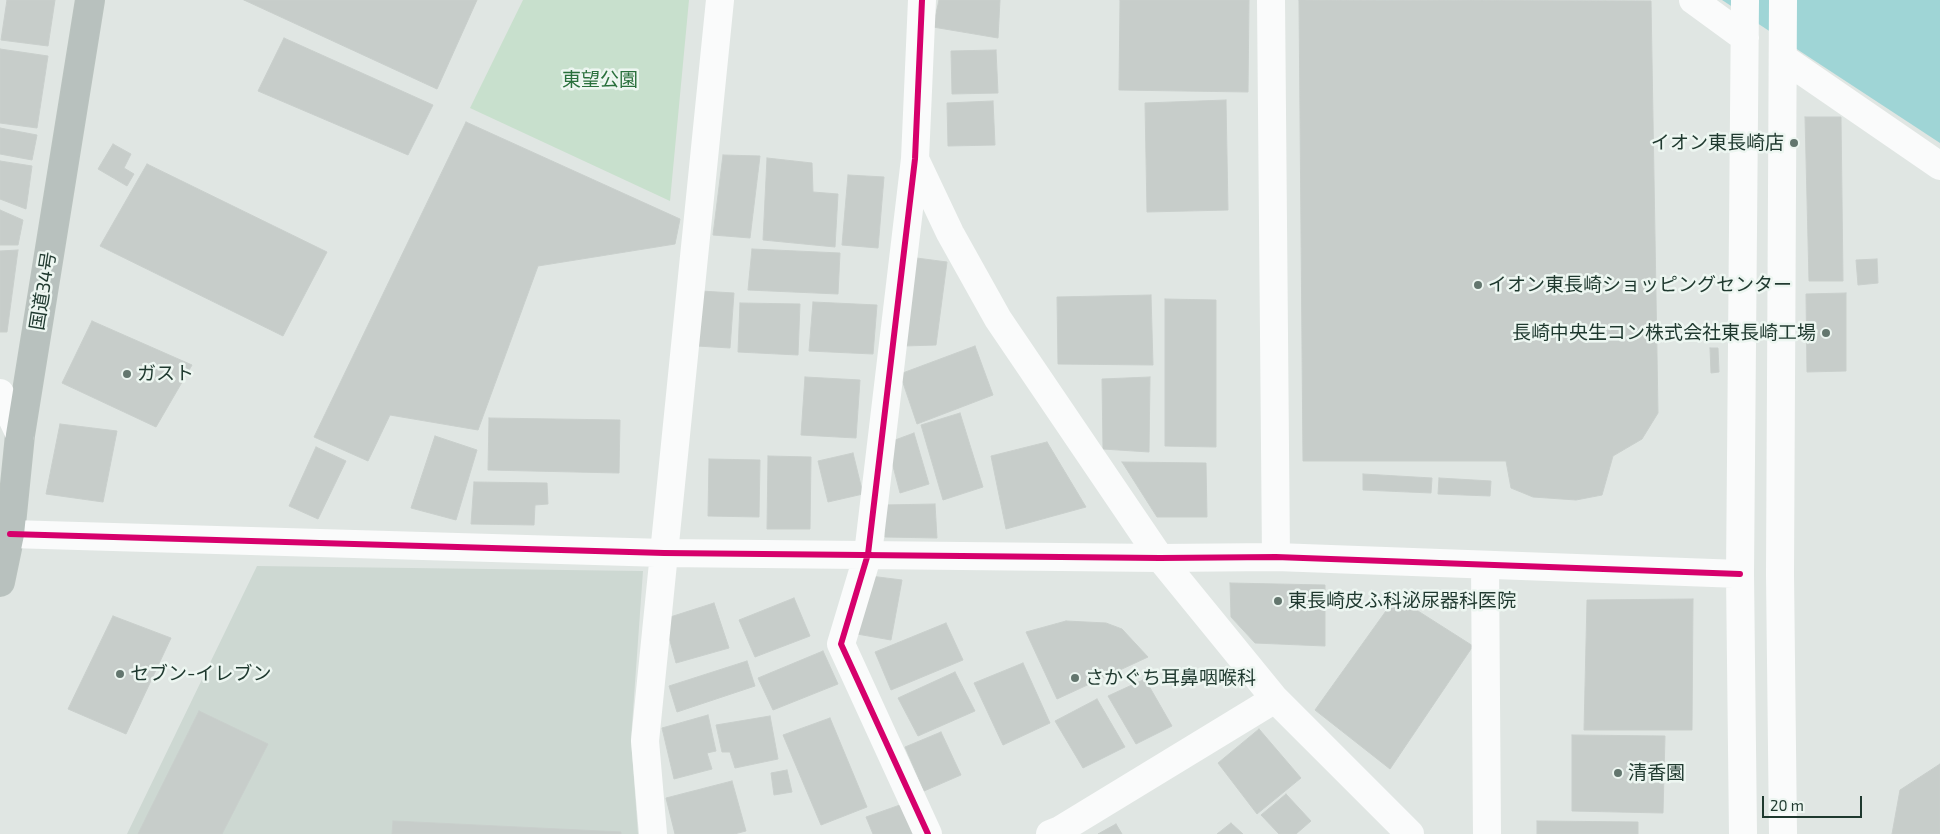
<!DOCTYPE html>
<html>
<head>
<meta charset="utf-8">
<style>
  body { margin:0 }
  #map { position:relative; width:1940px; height:834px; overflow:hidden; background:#e0e6e3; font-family:"Exo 2",sans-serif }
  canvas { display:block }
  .scale { position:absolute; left:1762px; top:796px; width:100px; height:22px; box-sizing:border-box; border:2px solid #1f392f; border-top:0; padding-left:6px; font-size:15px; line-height:18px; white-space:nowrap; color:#1f392f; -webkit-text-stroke:4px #edf6f1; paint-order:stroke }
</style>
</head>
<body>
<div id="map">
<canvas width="1940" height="834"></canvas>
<div class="scale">20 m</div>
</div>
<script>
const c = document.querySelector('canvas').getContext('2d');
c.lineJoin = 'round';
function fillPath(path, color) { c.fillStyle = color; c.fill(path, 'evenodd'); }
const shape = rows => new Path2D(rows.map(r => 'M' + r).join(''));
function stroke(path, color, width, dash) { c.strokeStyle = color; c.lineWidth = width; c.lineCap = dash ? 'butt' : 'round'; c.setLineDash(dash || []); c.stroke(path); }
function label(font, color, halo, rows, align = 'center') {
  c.font = font + ' "Exo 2","Noto Sans JP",sans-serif'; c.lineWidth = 5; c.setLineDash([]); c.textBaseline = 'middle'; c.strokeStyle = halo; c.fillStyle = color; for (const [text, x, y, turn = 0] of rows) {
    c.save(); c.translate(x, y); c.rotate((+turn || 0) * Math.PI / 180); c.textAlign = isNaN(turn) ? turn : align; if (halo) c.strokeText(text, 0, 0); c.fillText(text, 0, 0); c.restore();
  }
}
fillPath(shape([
  [257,566,643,571,631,739,638,834,127,834]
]), '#cdd8d2');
fillPath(shape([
  [523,0,689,0,670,201,470,108]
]), '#c8e0cd');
fillPath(shape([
  [1722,0,1940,0,1940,143]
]), '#9fd5d6');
const building = shape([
  [7,0,55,0,48,46,1,40,7,0],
  [244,0,477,0,437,89,244,0],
  [939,0,1000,0,998,38,933,27,939,0],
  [1120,0,1249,0,1248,92,1119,90,1120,0],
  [1299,0,1651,1,1658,413,1642,439,1613,456,1602,495,1576,500,1533,497,1511,488,1506,461,1303,461,1299,0],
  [284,38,433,105,408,155,258,91,284,38],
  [0,49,48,56,37,128,0,123,0,49],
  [996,50,998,93,952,94,951,51,996,50],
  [1226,100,1228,210,1147,212,1145,103,1226,100],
  [993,101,995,145,948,146,947,103,993,101],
  [1805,117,1841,117,1843,281,1809,281,1805,117],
  [466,122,680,219,675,244,538,266,478,430,390,415,368,461,314,437,466,122],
  [0,128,37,135,32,160,0,154,0,128],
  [113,144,131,154,124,168,134,174,127,186,98,169,113,144],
  [723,155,760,156,750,238,713,235,723,155],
  [767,158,812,163,813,192,838,194,835,247,763,240,767,158],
  [0,161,32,166,26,209,0,199,0,161],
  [147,164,327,252,283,336,100,246,147,164],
  [848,175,884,177,878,248,842,245,848,175],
  [0,210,23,220,18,245,0,245,0,210],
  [752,249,840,253,838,294,748,290,752,249],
  [18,250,7,332,0,332,0,251,18,250],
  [909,257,947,262,936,345,904,346,909,257],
  [1877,259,1878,283,1858,285,1856,260,1877,259],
  [701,291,734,293,730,348,697,346,701,291],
  [1846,293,1846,371,1807,372,1806,294,1846,293],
  [1151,295,1153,365,1058,364,1057,297,1151,295],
  [1165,299,1216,300,1216,447,1165,446,1165,299],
  [813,302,877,305,873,354,809,351,813,302],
  [740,303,800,304,798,355,738,352,740,303],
  [92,321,192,365,156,427,62,383,92,321],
  [975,346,993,395,917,424,900,374,975,346],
  [1710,348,1718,348,1719,372,1711,373,1710,348],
  [805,377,860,380,856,438,801,435,805,377],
  [1150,377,1149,452,1103,449,1102,379,1150,377],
  [960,413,983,487,943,500,921,425,960,413],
  [489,418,620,420,619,473,488,470,489,418],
  [60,424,117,431,103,502,46,494,60,424],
  [914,433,929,484,900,493,887,443,914,433],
  [435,436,477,450,456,520,411,508,435,436],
  [1047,442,1086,507,1006,529,991,456,1047,442],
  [316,447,346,461,318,519,289,506,316,447],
  [853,453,863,494,828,502,818,461,853,453],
  [768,456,811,457,810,529,767,529,768,456],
  [709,459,760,460,759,517,708,516,709,459],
  [1122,462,1206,463,1207,517,1157,517,1122,462],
  [1363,474,1432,478,1431,493,1363,490,1363,474],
  [1439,478,1491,481,1490,496,1438,494,1439,478],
  [474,482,547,483,548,504,535,505,534,525,471,524,474,482],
  [935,504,937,538,885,537,884,505,935,504],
  [870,576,902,580,891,640,857,634,870,576],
  [1230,583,1325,585,1325,646,1255,643,1231,617,1230,583],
  [1396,597,1473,646,1390,769,1315,710,1396,597],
  [794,598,810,636,755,657,739,620,794,598],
  [1693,599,1692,730,1584,730,1587,600,1693,599],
  [714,603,729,648,676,663,664,619,714,603],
  [113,616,171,638,126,734,68,709,113,616],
  [1066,621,1106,623,1122,629,1148,657,1057,699,1026,632,1066,621],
  [946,623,963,660,891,690,875,652,946,623],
  [823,651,838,684,773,710,758,678,823,651],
  [747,661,755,686,677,712,669,686,747,661],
  [1023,663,1050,723,1003,745,974,683,1023,663],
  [955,672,975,711,918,736,898,698,955,672],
  [1145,679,1172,726,1136,744,1108,696,1145,679],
  [1097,699,1125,747,1083,768,1055,721,1097,699],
  [199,711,268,744,222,834,138,834,199,711],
  [708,715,716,751,707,753,712,769,674,779,662,728,708,715],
  [770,716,778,759,735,768,730,752,722,752,716,725,770,716],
  [830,718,867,807,821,825,783,735,830,718],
  [1259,729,1301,778,1257,814,1218,763,1259,729],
  [941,732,961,775,924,791,905,747,941,732],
  [1572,735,1665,736,1663,813,1572,811,1572,735],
  [1940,764,1940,834,1892,834,1900,790,1940,764],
  [787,770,792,792,774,795,771,773,787,770],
  [732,781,746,831,734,834,675,834,666,798,732,781],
  [1286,794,1311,821,1296,834,1279,834,1261,815,1286,794],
  [900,805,913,834,873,834,866,817,900,805],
  [393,821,621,832,621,834,392,834,393,821],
  [1537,821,1638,822,1638,834,1537,834,1537,821],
  [1231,823,1243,834,1217,834,1231,823],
  [1116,824,1122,834,1098,834,1116,824]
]);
fillPath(building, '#c7cdca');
stroke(building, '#c9cfcc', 1);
const highway = shape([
  [0,582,10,534,20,435,90,0]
]);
stroke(highway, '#bac3bf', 30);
stroke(shape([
  [922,0,915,159,868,554,841,644,928,834],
  [1271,0,1276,557],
  [1693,0,1745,38],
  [1783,0,1780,574,1783,834],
  [1783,58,1940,166],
  [915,159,950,233,998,319,1160,558,1275,699,1410,834],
  [0,393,20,435],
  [10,534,664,553,1160,558,1276,557,1740,574],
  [1485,565,1487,834],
  [653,834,645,741,720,0],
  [1050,834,1060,830,1275,699],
  [1743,834,1740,574,1745,0]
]), '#fafbfb', 28);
stroke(highway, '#b8c1be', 28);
stroke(shape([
  [922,0,915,159,868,554,841,644,928,834],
  [10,534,664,553,1160,558,1276,557,1740,574]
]), '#d6006c', 6);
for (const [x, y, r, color] of [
  [1794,143,5,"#63766e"],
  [1478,285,5,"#63766e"],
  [1826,333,5,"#63766e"],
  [127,374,5,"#63766e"],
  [1278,601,5,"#63766e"],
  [120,674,5,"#63766e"],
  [1075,678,5,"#63766e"],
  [1618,773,5,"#63766e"]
]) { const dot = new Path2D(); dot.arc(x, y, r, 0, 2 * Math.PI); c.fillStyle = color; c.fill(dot); stroke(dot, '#edf6f1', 2); }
label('19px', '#29703c', '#edf6f1', [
  ["東望公園",600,80]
]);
label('19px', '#1f392f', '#edf6f1', [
  ["イオン東長崎店",1784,143,"right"],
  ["イオン東長崎ショッピングセンター",1488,285],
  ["長崎中央生コン株式会社東長崎工場",1816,333,"right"],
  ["ガスト",137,374],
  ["東長崎皮ふ科泌尿器科医院",1288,601],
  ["セブン-イレブン",130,674],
  ["さかぐち耳鼻咽喉科",1085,678],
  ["清香園",1628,773]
], 'left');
label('19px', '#1f392f', '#edf6f1', [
  ["国道34号",43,291,-81]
]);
</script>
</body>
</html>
